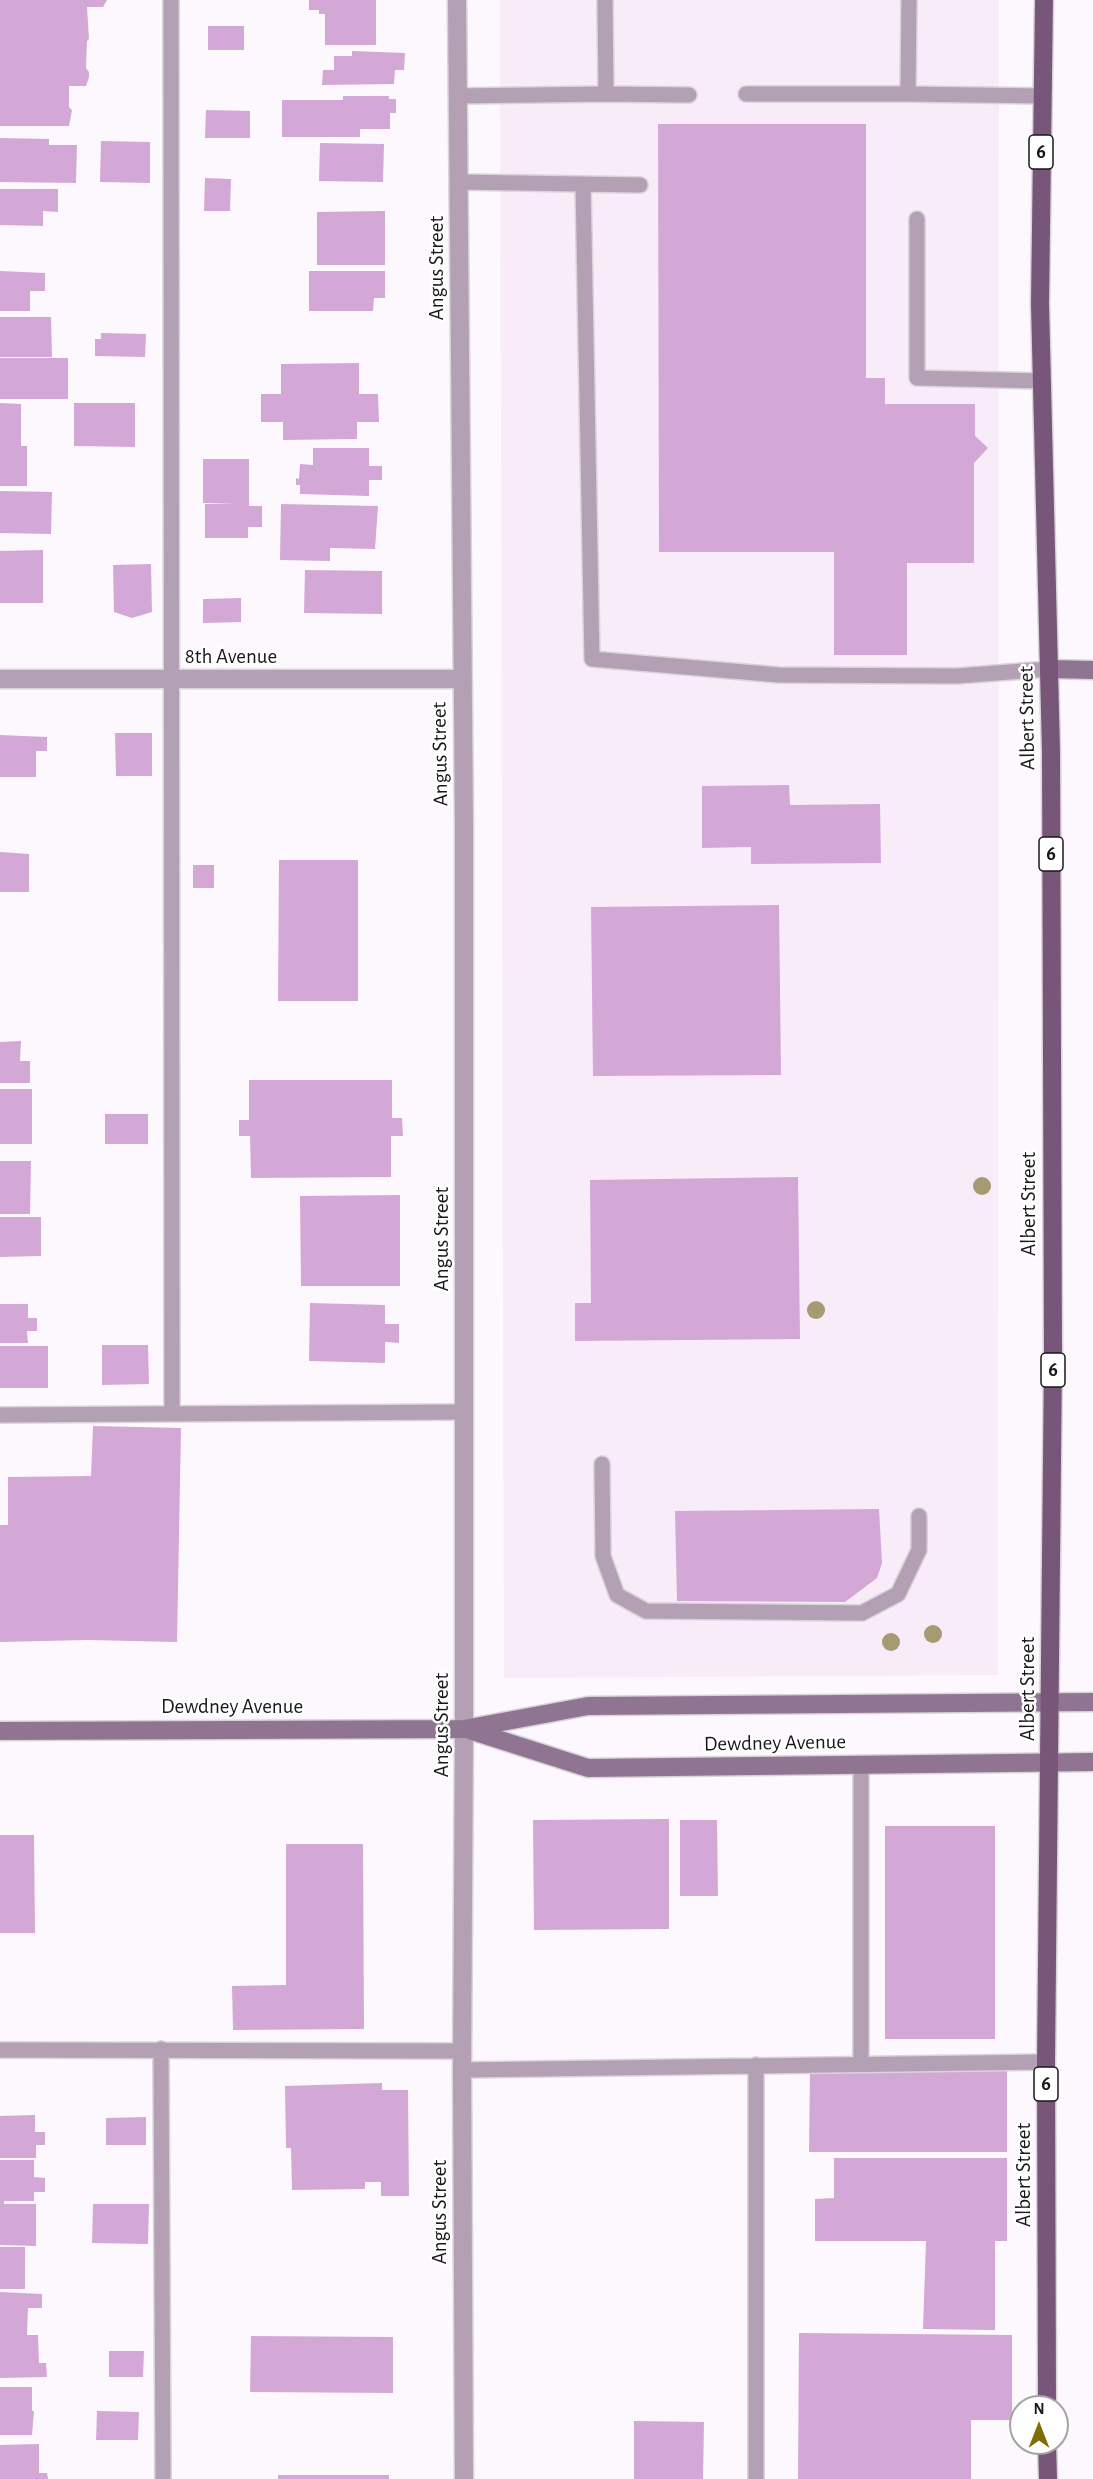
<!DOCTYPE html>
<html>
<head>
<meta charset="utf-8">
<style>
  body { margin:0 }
  #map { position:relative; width:1093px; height:2479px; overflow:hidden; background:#fdf8fd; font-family:"Alegreya Sans",sans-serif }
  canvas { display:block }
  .north { position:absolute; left:1009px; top:2395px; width:60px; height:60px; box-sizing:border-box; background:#fff; border:2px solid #a3a3a3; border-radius:50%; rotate:0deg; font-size:16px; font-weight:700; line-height:24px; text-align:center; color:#19181a }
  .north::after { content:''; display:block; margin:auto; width:21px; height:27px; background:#836c08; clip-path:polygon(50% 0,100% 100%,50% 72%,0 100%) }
</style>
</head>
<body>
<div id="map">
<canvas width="1093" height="2479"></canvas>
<div class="north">N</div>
</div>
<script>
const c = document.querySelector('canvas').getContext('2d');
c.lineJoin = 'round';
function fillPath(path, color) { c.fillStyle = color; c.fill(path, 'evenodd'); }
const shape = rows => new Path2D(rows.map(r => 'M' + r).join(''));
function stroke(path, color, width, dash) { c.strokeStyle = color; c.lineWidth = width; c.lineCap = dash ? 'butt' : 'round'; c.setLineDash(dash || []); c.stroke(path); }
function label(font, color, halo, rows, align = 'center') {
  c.font = font + ' "Alegreya Sans",sans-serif'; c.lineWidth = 5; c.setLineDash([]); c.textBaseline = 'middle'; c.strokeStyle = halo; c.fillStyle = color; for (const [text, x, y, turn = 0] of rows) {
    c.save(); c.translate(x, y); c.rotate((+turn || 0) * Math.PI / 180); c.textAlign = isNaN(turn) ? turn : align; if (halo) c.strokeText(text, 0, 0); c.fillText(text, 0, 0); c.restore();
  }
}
fillPath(shape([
  [500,0,999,0,998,1675,504,1678]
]), '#f7ecf7');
fillPath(shape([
  [0,0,107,0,103,7,87,7,89,39,87,41,86,68,89,72,89,77,86,86,69,86,69,107,72,110,69,126,0,126],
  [309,0,376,0,376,45,325,45,325,14,319,14,319,10,309,10],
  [208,26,244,26,244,50,208,50],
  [352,51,405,53,404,70,395,70,394,84,322,85,323,70,334,70,334,56,352,56],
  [343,96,389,96,389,99,396,99,396,113,390,113,390,129,360,129,360,137,282,137,282,100,343,100],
  [206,110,250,111,250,138,205,138],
  [658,124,866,124,866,378,885,378,885,404,975,404,975,436,988,448,974,463,974,563,907,563,907,655,834,655,834,552,659,552],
  [0,138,49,139,49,145,77,145,76,183,0,182],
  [101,141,150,142,150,183,100,182],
  [320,143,384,144,383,182,319,181],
  [205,178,231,179,230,211,204,211],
  [0,189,58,189,58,212,43,211,43,226,0,225],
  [385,211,385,265,317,265,317,212],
  [0,271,45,273,45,291,30,291,30,311,0,311],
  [309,271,385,271,385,298,374,298,373,311,309,311],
  [0,317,51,317,52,357,0,357],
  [101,333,146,334,145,357,95,356,95,339,101,339],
  [0,358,68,358,68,399,0,399],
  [359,363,359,394,378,394,379,422,357,422,357,439,283,440,283,422,261,422,261,394,281,394,281,364],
  [0,403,21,404,21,446,27,446,27,486,0,486],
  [74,403,135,403,135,447,74,446],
  [313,448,369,448,369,466,382,466,382,480,369,480,369,496,300,494,300,485,296,485,296,478,299,479,300,464,313,465],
  [203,459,249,459,249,506,262,506,262,527,248,527,248,538,205,538,205,504,237,503,203,503],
  [0,491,52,492,51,534,0,533],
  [281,504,378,506,375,549,330,548,330,561,280,560],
  [43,550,43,603,0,603,0,551],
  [151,564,152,612,132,618,114,612,113,565],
  [305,570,382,571,382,614,304,613],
  [241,598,241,622,203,623,203,599],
  [115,733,152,733,152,776,116,776],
  [0,735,47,737,47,751,36,751,36,777,0,777],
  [789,785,790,805,880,804,881,863,751,864,751,847,702,848,702,786],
  [0,852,29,854,29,892,0,892],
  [279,860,358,860,358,1001,278,1001],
  [193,865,214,865,214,888,193,888],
  [779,905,781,1075,593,1076,591,907],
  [21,1041,20,1061,30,1061,30,1083,0,1083,0,1042],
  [249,1080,392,1080,392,1118,402,1118,403,1136,391,1136,391,1177,251,1178,250,1136,239,1136,239,1120,249,1120],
  [0,1089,32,1089,32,1144,0,1144],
  [105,1114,148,1114,148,1144,105,1144],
  [0,1161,31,1161,30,1214,0,1214],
  [798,1177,800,1339,575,1341,575,1303,591,1303,590,1180],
  [400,1195,400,1286,301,1286,300,1196],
  [0,1217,41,1217,41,1256,0,1257],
  [310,1303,385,1305,385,1324,399,1324,399,1343,385,1342,385,1363,309,1361],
  [0,1304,28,1304,28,1318,37,1318,37,1331,27,1331,28,1343,0,1343],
  [102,1345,148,1345,149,1384,102,1385],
  [0,1346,48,1346,48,1388,0,1388],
  [93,1426,181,1428,177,1642,88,1640,0,1642,0,1525,8,1525,8,1477,91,1476],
  [879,1509,882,1563,877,1578,845,1602,677,1601,675,1511],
  [669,1819,669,1929,534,1930,533,1820],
  [680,1820,717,1820,718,1896,680,1896],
  [885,1826,995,1826,995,2039,885,2039],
  [0,1835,34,1835,35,1933,0,1933],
  [286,1844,363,1844,364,2029,233,2030,232,1986,286,1985],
  [810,2069,1007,2069,1007,2152,809,2152],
  [382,2083,382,2090,408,2090,409,2196,381,2196,381,2182,365,2182,365,2189,292,2190,291,2148,286,2148,285,2086],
  [35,2115,35,2132,45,2132,45,2145,36,2145,36,2158,0,2158,0,2116],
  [146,2117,146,2145,106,2145,106,2118],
  [834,2158,1007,2158,1007,2241,995,2241,995,2330,923,2329,926,2241,815,2241,815,2199,834,2198],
  [0,2160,34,2160,34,2177,45,2178,45,2192,34,2192,34,2201,4,2201,4,2204,36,2204,36,2246,0,2245],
  [93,2204,149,2204,148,2244,92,2243],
  [0,2247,25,2247,25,2289,0,2289],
  [0,2292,42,2294,42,2308,28,2308,27,2335,38,2335,39,2363,46,2363,47,2377,0,2378],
  [799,2333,1012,2335,1012,2420,971,2420,971,2479,798,2479],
  [251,2336,393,2337,393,2393,250,2392],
  [109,2351,144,2351,143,2377,109,2377],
  [0,2387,32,2387,32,2411,34,2411,32,2435,0,2435],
  [97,2411,139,2412,138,2440,96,2440],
  [634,2421,704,2422,703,2479,634,2479],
  [39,2444,39,2473,47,2473,48,2479,0,2479,0,2445],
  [278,2475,389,2475,389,2479,278,2479]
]), '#d4a8d6');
const lane = shape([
  [171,0,172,1412],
  [605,0,606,94,689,95],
  [909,0,908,94,1042,96],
  [746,94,908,94],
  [457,96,606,94],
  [459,182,640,185],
  [583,184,592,659,779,675,957,676,1049,669],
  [917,219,917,378,1042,381],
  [0,1415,465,1412],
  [602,1464,603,1556,617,1595,646,1611,862,1613,898,1594,919,1550,919,1516],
  [861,1764,861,2064],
  [161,2049,163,2479],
  [0,2050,462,2051],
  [756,2065,756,2479],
  [462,2070,1046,2062]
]);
const street = shape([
  [457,0,464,825,464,1729,462,2070,464,2479],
  [0,679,461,679]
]);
const secondary = shape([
  [1049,669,1093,670],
  [466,1729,588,1768,1093,1762],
  [0,1731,464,1729,588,1706,1093,1702]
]);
const primary = shape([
  [1044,0,1040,304,1051,752,1053,1358,1046,2062,1047,2407],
  [1047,2443,1048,2479]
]);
stroke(lane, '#d9d4d9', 18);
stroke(street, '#d9d4d9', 21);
stroke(secondary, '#d9d4d9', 21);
stroke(primary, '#d9d4d9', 21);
stroke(lane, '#b3a0b4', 15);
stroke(street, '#b3a0b4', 18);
stroke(secondary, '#907592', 18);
stroke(primary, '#775679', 18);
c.fillStyle = '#a69a72';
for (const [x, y] of [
  [982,1186],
  [816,1310],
  [933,1634],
  [891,1642]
]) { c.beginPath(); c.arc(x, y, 9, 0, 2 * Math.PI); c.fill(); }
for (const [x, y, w] of [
  [1041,152,24],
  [1051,854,24],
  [1053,1370,24],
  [1046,2084,24]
]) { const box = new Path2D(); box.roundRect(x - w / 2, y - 17, w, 34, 4.5); c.fillStyle = '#fff'; c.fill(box); stroke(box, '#19181a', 1.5); }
label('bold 20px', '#19181a', null, [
  ["6",1041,152],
  ["6",1051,854],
  ["6",1053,1370],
  ["6",1046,2084]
]);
label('21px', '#19181a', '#fff', [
  ["Angus Street",437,268,-90],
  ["8th Avenue",231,657],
  ["Albert Street",1027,718,-91],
  ["Angus Street",440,754,-91],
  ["Albert Street",1029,1204,-90],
  ["Angus Street",442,1239,-90],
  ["Albert Street",1028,1689,-90],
  ["Dewdney Avenue",232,1707],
  ["Angus Street",442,1725,-90],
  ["Dewdney Avenue",775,1743,-1],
  ["Albert Street",1024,2175,-90],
  ["Angus Street",440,2212,-90]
]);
</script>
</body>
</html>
